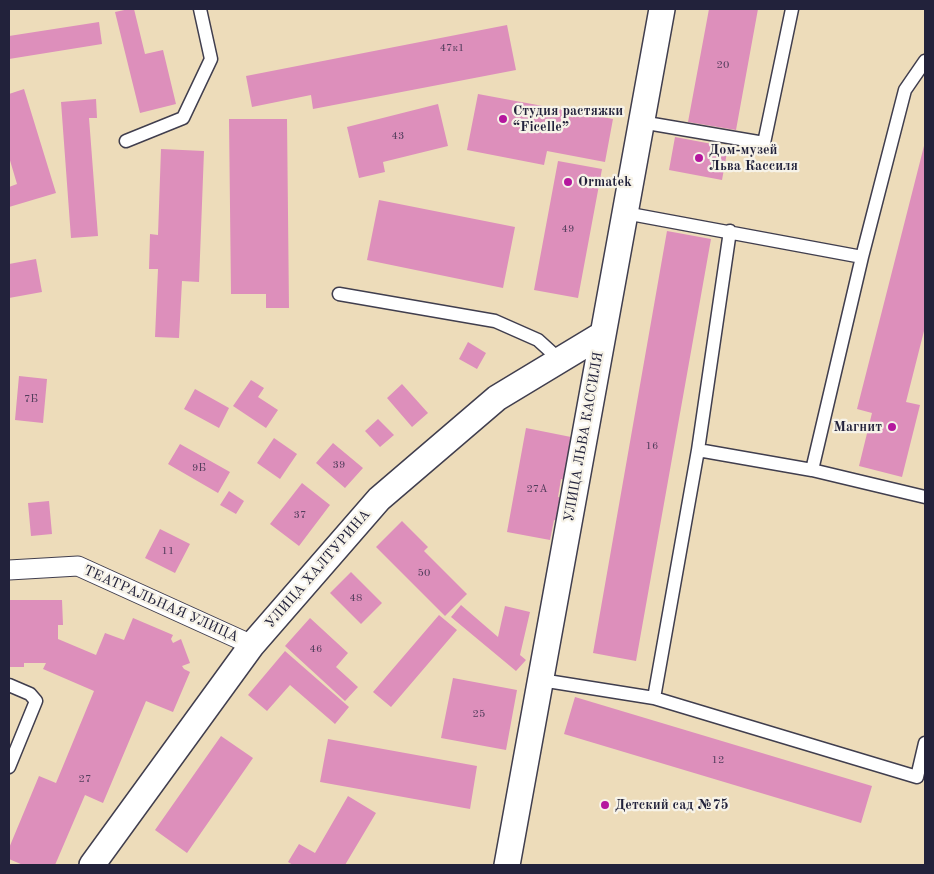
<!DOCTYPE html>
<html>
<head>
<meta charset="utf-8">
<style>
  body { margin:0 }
  #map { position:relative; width:934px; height:874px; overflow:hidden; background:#eddcba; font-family:"Old Standard TT",serif }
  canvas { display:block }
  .frame { position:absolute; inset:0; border:10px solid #22223b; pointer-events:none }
</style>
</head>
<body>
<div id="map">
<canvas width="934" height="874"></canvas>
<div class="frame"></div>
</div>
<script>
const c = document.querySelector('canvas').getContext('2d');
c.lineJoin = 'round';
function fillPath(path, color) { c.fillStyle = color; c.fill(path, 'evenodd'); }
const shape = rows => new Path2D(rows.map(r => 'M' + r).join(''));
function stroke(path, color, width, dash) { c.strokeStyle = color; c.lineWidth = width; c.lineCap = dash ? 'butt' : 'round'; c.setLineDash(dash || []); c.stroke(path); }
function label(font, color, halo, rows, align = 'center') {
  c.font = font + ' "Old Standard TT",serif'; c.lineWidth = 4.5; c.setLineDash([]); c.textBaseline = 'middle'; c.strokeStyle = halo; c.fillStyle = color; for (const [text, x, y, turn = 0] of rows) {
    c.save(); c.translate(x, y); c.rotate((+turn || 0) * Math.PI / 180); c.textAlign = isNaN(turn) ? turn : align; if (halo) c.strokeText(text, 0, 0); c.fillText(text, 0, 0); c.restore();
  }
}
fillPath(shape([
  [129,9,134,9,145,54,163,50,176,104,140,113,115,12],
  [709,9,758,9,736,130,688,122],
  [99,22,102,44,9,59,9,36],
  [507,25,516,70,313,109,311,95,252,107,246,76],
  [24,89,56,193,9,207,9,187,17,184,9,157,9,94],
  [478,94,613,119,605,162,547,151,544,165,467,150],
  [96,99,97,118,89,118,98,236,71,238,61,102],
  [438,104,448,146,383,162,385,172,359,178,347,127],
  [229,119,287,119,289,308,266,308,266,294,231,294],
  [675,137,728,147,722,180,669,170],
  [925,142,925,327,906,402,920,405,902,477,859,466,872,413,857,409],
  [161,149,204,151,199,282,182,281,179,338,155,337,158,269,149,269,150,234,158,235],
  [558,161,602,169,578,298,534,290],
  [379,200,515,227,503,288,367,260],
  [667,231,711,239,636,661,593,653],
  [36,259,42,292,9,298,9,264],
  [468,342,486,353,477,369,459,359],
  [19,376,47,379,43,423,15,420],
  [251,380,264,388,258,397,278,410,266,428,233,406],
  [402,384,428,413,412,427,387,398],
  [195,389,229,408,219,428,184,409],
  [378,419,394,435,380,447,365,431],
  [526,428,571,437,569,451,574,452,569,481,561,479,558,497,566,499,562,522,554,520,550,540,507,532],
  [274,438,297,454,280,479,257,463],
  [333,443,363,468,345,488,316,463],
  [180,444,230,472,218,493,168,464],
  [302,483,330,505,299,546,270,524],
  [229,491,244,501,236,514,220,505],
  [49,501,52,534,31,536,28,503],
  [402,521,428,547,424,551,467,594,445,616,376,547],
  [160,529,190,544,175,573,145,558],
  [351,572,382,603,361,624,330,593],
  [9,600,62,600,63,625,58,625,58,639,96,655,105,633,124,640,133,618,173,635,171,639,173,643,181,639,190,663,182,666,184,669,190,672,173,712,146,701,103,803,85,795,55,865,23,865,9,859,9,848,39,776,56,783,94,691,43,669,46,663,24,663,24,667,9,667],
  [461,605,498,637,505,606,530,612,520,655,526,660,516,671,451,617],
  [439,615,457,630,391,707,373,692],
  [310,618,348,653,336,667,358,687,345,701,285,646],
  [285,651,349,707,335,724,290,685,267,711,248,695],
  [453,678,517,690,506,750,441,738],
  [575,697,872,786,861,823,564,734],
  [221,736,253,758,187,853,155,830],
  [328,739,477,766,470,809,320,782],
  [348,796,376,813,345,865,293,865,288,862,299,844,315,853]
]), '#dd8fbb');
const service = shape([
  [641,122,764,143,792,9],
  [126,141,183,118,211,59,200,9],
  [625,213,862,257],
  [339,294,495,321,538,340,560,360],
  [698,450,812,470,925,497],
  [812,470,862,257,905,90,925,61],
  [541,680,654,698,698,450,730,231],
  [9,685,30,694,36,701,9,767],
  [654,698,917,777,925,743]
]);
const pedestrian = shape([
  [9,570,78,566,252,645]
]);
const minor = shape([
  [92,865,252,645,379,499,497,398,603,334],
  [507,865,662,9]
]);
stroke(service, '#403e4e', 15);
stroke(pedestrian, '#403e4e', 21);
stroke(minor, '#403e4e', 28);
stroke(service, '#fff', 12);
stroke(pedestrian, '#fff', 19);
stroke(minor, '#fff', 25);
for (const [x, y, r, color] of [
  [503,119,5,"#b5179e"],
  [699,158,5,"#b5179e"],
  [568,182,5,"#b5179e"],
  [892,427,5,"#b5179e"],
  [605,805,5,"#b5179e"]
]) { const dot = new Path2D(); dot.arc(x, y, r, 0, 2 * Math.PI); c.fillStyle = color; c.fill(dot); stroke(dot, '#f7f3e8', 2); }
label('11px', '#513d5b', null, [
  ["47к1",452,48],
  ["20",723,65],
  ["43",398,136],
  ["49",568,229],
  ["7Б",31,399],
  ["16",652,446],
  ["39",339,465],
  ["9Б",199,468],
  ["27А",537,489],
  ["37",300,515],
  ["11",168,551],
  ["50",424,573],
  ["48",356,598],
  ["46",316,649],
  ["25",479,714],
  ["12",718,760],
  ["27",85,779]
]);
label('bold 14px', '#22223b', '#f7f3e8', [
  ["Студия растяжки",513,111],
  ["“Ficelle”",513,127],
  ["Дом-музей",709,150],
  ["Льва Кассиля",709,166],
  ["Ormatek",578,182],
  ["Магнит",882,427,"right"],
  ["Детский сад №75",615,805]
], 'left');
label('14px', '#22223b', '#f7f3e8', [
  ["УЛИЦА ЛЬВА КАССИЛЯ",584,437,-80],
  ["УЛИЦА ХАЛТУРИНА",318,569,-49],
  ["ТЕАТРАЛЬНАЯ УЛИЦА",161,604,24]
]);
</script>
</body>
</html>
